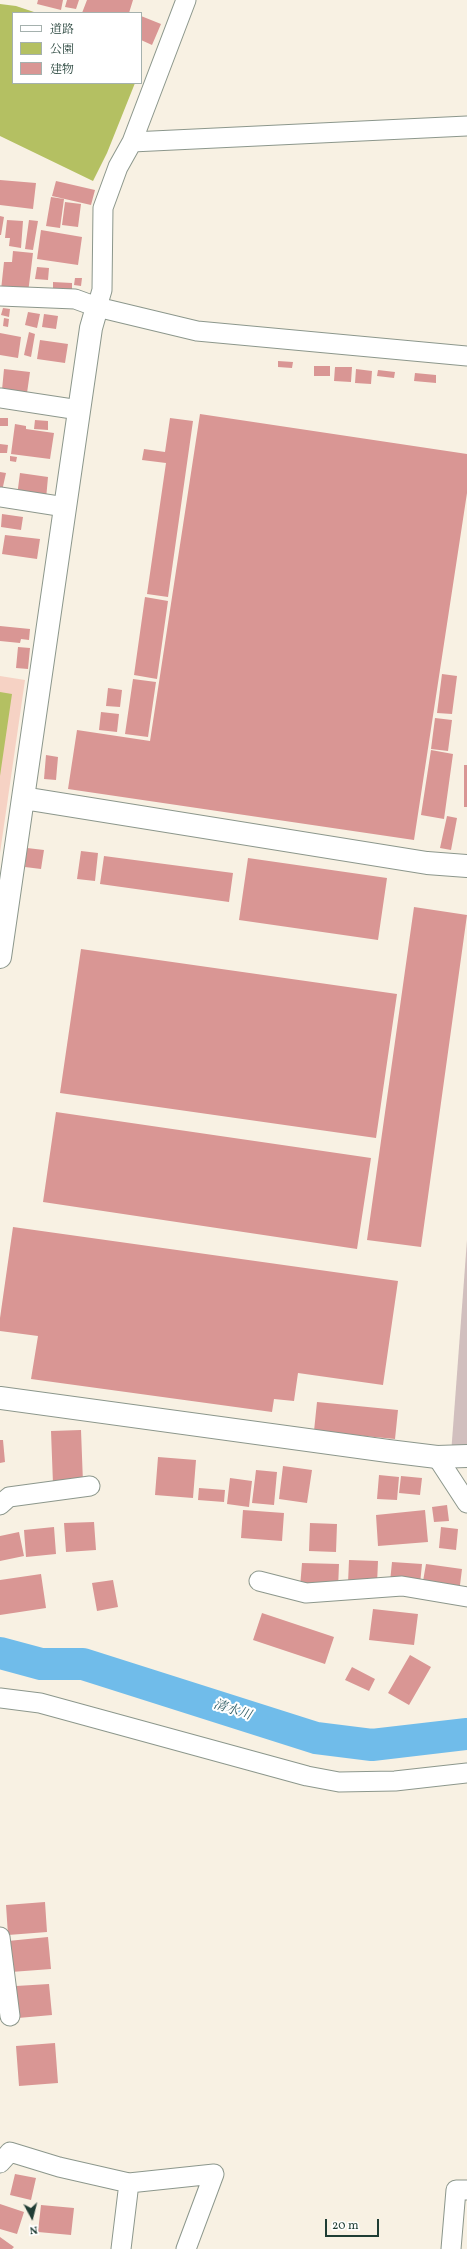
<!DOCTYPE html>
<html>
<head>
<meta charset="utf-8">
<style>
  body { margin:0 }
  #map { position:relative; width:467px; height:2249px; overflow:hidden; background:#f8f1e3; font-family:Vollkorn,"Noto Serif JP",serif }
  canvas { display:block }
  .legend { position:absolute; left:12px; top:12px; width:130px; height:72px; box-sizing:border-box; background:#fff; border:1px solid #a5b1ae; margin:0; padding:5px 7px; list-style:none; font-size:12px; color:#1f3d34 }
  .legend li { display:flex; align-items:center; gap:8px; height:20px }
  .legend b { width:20px; border:1px solid #a5b1ae }
  .north { position:absolute; left:12px; top:2197px; width:40px; height:40px; -webkit-text-stroke:3px #fff; paint-order:stroke; rotate:173deg; font-size:11px; font-weight:700; line-height:16px; text-align:center; color:#1f3d34 }
  .north::after { content:''; display:block; margin:auto; width:14px; height:18px; background:#1f3d34; clip-path:polygon(50% 0,100% 100%,50% 72%,0 100%) }
  .scale { position:absolute; left:325px; top:2219px; width:54px; height:18px; box-sizing:border-box; border:2px solid #1f3d34; border-top:0; padding-left:5px; font-size:12px; line-height:14px; white-space:nowrap; color:#1f3d34; -webkit-text-stroke:3px #fff; paint-order:stroke }
</style>
</head>
<body>
<div id="map">
<canvas width="467" height="2249"></canvas>
<ul class="legend">
<li><b style="height:5px;background:#fff"></b>道路</li>
<li><b style="height:11px;background:#b4c062"></b>公園</li>
<li><b style="height:11px;background:#d99694"></b>建物</li>
</ul>
<div class="north">N</div>
<div class="scale">20 m</div>
</div>
<script>
const c = document.querySelector('canvas').getContext('2d');
c.lineJoin = 'round';
function fillPath(path, color) { c.fillStyle = color; c.fill(path, 'evenodd'); }
const shape = rows => new Path2D(rows.map(r => 'M' + r).join(''));
function stroke(path, color, width, dash) { c.strokeStyle = color; c.lineWidth = width; c.lineCap = dash ? 'butt' : 'round'; c.setLineDash(dash || []); c.stroke(path); }
function label(font, color, halo, rows, align = 'center') {
  c.font = font + ' Vollkorn,"Noto Serif JP",serif'; c.lineWidth = 4; c.setLineDash([]); c.textBaseline = 'middle'; c.strokeStyle = halo; c.fillStyle = color; for (const [text, x, y, turn = 0] of rows) {
    c.save(); c.translate(x, y); c.rotate((+turn || 0) * Math.PI / 180); c.textAlign = isNaN(turn) ? turn : align; if (halo) c.strokeText(text, 0, 0); c.fillText(text, 0, 0); c.restore();
  }
}
fillPath(shape([
  [0,676,25,680,0,853]
]), '#f6d2c4');
fillPath(shape([
  [467,1240,467,1454,451,1454]
]), '#d1bfbe');
fillPath(shape([
  [0,4,16,6,37,13,13,13,13,83,135,83,107,153,93,181,0,136],
  [0,692,12,694,0,776]
]), '#b4c062');
stroke(shape([
  [0,1653,41,1664,83,1664,316,1738,372,1745,467,1734]
]), '#70bcea', 32);
fillPath(shape([
  [38,0,63,0,61,10,37,4],
  [67,0,79,0,76,9,65,7],
  [87,0,133,0,129,13,82,13],
  [141,16,161,24,152,45,141,40],
  [0,180,36,183,33,209,0,205],
  [56,181,95,190,91,205,52,196],
  [51,197,64,199,60,228,46,226],
  [65,202,81,204,78,227,62,225],
  [0,216,4,217,1,235,0,235],
  [7,220,23,221,21,248,9,246,10,238,5,238],
  [29,220,38,221,33,250,25,249],
  [41,230,82,237,78,265,37,259],
  [13,251,33,253,28,293,1,290,4,262,12,262],
  [37,267,49,268,48,280,35,279],
  [75,278,82,278,81,286,74,285],
  [53,282,72,283,72,294,53,293],
  [3,308,10,309,9,317,1,315],
  [28,312,40,314,37,328,25,325],
  [44,314,58,316,56,329,42,327],
  [4,318,9,319,8,327,3,326],
  [29,332,35,334,31,357,24,355],
  [0,333,21,337,18,358,0,355],
  [40,340,68,344,65,363,37,359],
  [278,361,293,362,292,368,278,367],
  [314,366,330,366,330,376,314,376],
  [335,367,352,367,351,382,334,381],
  [4,369,30,372,27,393,2,390],
  [356,369,372,371,371,384,355,383],
  [378,370,395,372,394,378,377,376],
  [415,373,436,375,436,383,414,381],
  [200,414,467,454,467,493,414,840,68,789,77,730,150,741],
  [0,418,8,418,8,426,0,426],
  [170,418,193,421,168,597,147,594,166,463,142,460,144,449,165,452],
  [35,420,48,421,48,430,34,429],
  [15,424,26,426,26,429,54,433,50,459,11,454],
  [0,444,8,445,7,453,0,453],
  [10,456,17,457,16,462,10,461],
  [0,472,6,473,2,491,0,491],
  [20,473,48,477,46,499,17,496],
  [2,514,23,517,21,530,1,527],
  [5,535,40,539,37,559,2,554],
  [145,597,168,601,157,679,134,675],
  [0,626,30,629,29,640,21,639,20,643,0,641],
  [18,647,30,648,28,669,16,668],
  [442,674,457,676,452,714,437,713],
  [133,679,156,682,148,737,125,734],
  [108,688,122,690,120,707,106,706],
  [101,712,119,714,117,732,99,730],
  [435,718,452,720,448,751,431,749],
  [431,750,453,754,444,819,421,815],
  [46,755,58,757,56,780,44,779],
  [464,765,467,765,467,807,464,807],
  [447,816,457,818,451,850,440,848],
  [27,848,44,850,41,869,25,867],
  [81,851,98,853,95,881,77,879],
  [104,856,233,873,229,902,100,884],
  [248,858,387,878,378,940,239,920],
  [414,907,467,915,421,1247,367,1240],
  [81,949,397,994,376,1138,60,1093],
  [56,1112,371,1158,357,1249,43,1202],
  [13,1227,398,1281,383,1385,298,1373,294,1401,274,1399,272,1412,31,1379,38,1336,0,1331,0,1318],
  [317,1402,398,1410,395,1439,314,1431],
  [81,1430,83,1483,53,1484,51,1431],
  [0,1440,3,1440,5,1462,0,1463],
  [158,1457,196,1460,193,1498,155,1495],
  [283,1466,312,1470,307,1503,279,1499],
  [256,1470,277,1472,274,1505,252,1503],
  [379,1475,399,1477,397,1500,377,1499],
  [401,1476,422,1478,420,1495,399,1493],
  [230,1478,252,1481,249,1507,227,1504],
  [199,1488,225,1490,224,1502,198,1500],
  [447,1505,449,1521,434,1522,432,1507],
  [243,1510,284,1513,282,1541,241,1538],
  [425,1510,428,1542,378,1546,376,1515],
  [94,1522,96,1550,66,1552,64,1523],
  [310,1523,337,1524,336,1552,309,1551],
  [54,1527,56,1554,26,1557,24,1530],
  [441,1527,458,1529,456,1550,439,1548],
  [19,1532,24,1556,0,1561,0,1536],
  [349,1560,378,1561,377,1584,348,1583],
  [392,1562,422,1564,420,1584,390,1582],
  [302,1563,339,1564,338,1589,300,1587],
  [426,1564,462,1569,459,1593,422,1587],
  [41,1574,46,1608,0,1615,0,1580],
  [113,1580,118,1607,97,1611,92,1583],
  [373,1609,418,1614,414,1645,369,1640],
  [262,1613,334,1637,325,1664,253,1640],
  [410,1655,431,1667,409,1705,388,1693],
  [352,1667,375,1679,369,1691,345,1680],
  [45,1902,47,1932,8,1935,6,1905],
  [48,1937,51,1969,11,1972,8,1941],
  [49,1984,52,2015,18,2018,16,1986],
  [55,2043,58,2083,19,2086,16,2046],
  [15,2174,36,2178,31,2200,10,2195],
  [0,2204,24,2212,17,2234,0,2229],
  [41,2205,74,2208,71,2235,38,2232],
  [0,2237,14,2247,12,2249,0,2249]
]), '#d99694');
const street = shape([
  [132,142,467,126],
  [0,296,75,299,97,307,197,331,467,356],
  [97,307,102,290,103,208,118,167,132,142,186,0],
  [0,398,79,410],
  [0,497,65,507],
  [437,1457,467,1503],
  [0,1505,9,1497,90,1486],
  [259,1581,306,1593,402,1586,467,1597],
  [0,1698,40,1703,307,1776,339,1782,395,1781,467,1773],
  [0,1937,10,2016],
  [0,2163,10,2152,59,2167,129,2183,214,2174,186,2249],
  [121,2249,129,2183],
  [451,2249,456,2190,467,2190]
]);
const secondary = shape([
  [23,798,427,863,467,866],
  [0,957,91,328,97,307],
  [0,1398,388,1451,437,1457,467,1456]
]);
stroke(street, '#8c978c', 21);
stroke(secondary, '#8c978c', 24);
stroke(street, '#fff', 19);
stroke(secondary, '#fff', 22);
label('italic 13px', '#37636b', '#fff', [
  ["清水川",232,1711,18]
]);
</script>
</body>
</html>
